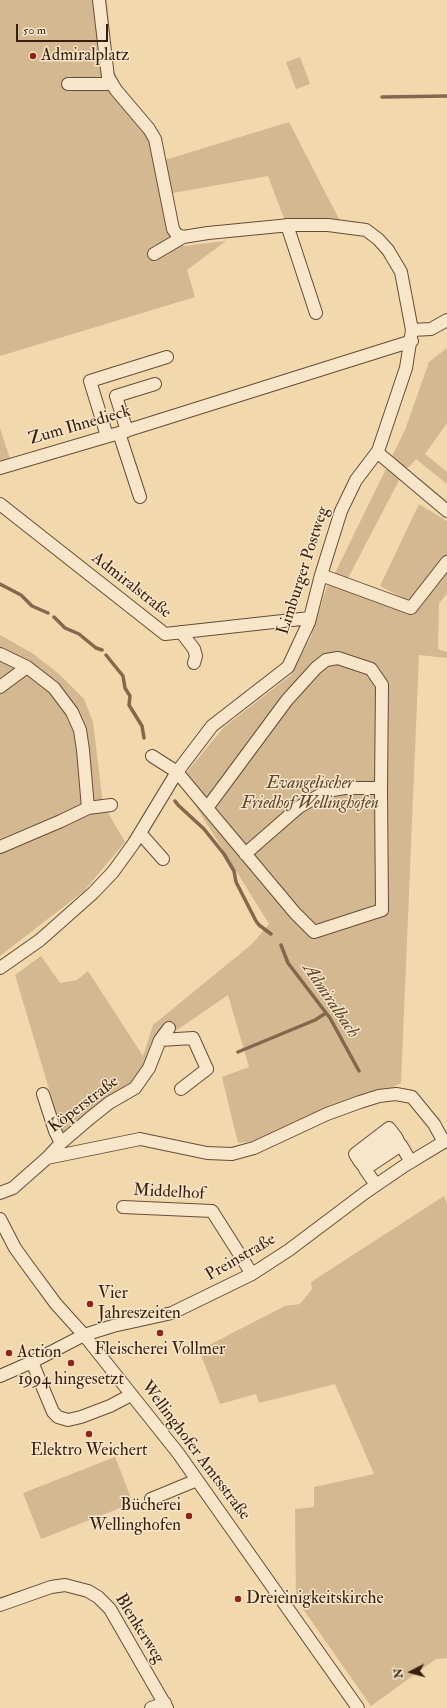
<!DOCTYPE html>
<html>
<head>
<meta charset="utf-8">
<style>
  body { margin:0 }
  #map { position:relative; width:447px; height:1708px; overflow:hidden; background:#f2d8ad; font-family:"IM FELL Double Pica",serif }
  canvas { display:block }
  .north { position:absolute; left:391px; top:1652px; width:40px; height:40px; -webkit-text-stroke:3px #f7e6ca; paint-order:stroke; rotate:264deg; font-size:11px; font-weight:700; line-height:16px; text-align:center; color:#3a1e0e }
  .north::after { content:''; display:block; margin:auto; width:14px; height:18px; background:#3a1e0e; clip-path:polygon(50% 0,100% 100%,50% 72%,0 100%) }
  .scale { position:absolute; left:16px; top:24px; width:92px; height:18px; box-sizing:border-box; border:2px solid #3a1e0e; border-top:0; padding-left:5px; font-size:12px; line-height:14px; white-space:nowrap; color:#3a1e0e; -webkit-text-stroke:3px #f7e6ca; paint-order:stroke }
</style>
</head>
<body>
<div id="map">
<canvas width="447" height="1708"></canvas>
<div class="north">N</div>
<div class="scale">50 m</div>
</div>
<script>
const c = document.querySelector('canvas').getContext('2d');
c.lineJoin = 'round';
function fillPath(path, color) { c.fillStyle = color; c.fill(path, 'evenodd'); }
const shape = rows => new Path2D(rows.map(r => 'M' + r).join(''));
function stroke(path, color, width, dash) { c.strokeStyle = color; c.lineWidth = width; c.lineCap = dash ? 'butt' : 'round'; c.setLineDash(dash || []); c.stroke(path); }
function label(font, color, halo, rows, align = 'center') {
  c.font = font + ' "IM FELL Double Pica",serif'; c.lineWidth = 3; c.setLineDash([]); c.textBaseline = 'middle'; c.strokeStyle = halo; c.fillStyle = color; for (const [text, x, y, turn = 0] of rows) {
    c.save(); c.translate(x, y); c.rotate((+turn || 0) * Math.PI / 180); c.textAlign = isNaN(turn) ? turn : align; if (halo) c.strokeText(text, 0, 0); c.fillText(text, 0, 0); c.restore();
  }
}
fillPath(shape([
  [0,0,107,0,113,68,121,86,149,121,165,160,289,122,341,223,285,221,268,176,162,195,170,237,178,244,184,246,226,241,187,270,195,297,0,356],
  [300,57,310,84,296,89,286,62],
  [447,348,447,423,425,454,447,472,447,484,416,459,410,466,405,469,347,580,334,575,405,430,429,362],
  [0,428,10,459,0,461],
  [419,504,447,521,447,593,439,604,438,649,447,652,447,658,419,655,401,1083,371,1098,264,1140,238,1143,222,1077,249,1067,228,995,158,1043,134,1086,64,1139,15,975,41,956,60,983,77,980,88,971,143,1056,153,1025,252,944,269,924,184,787,186,773,224,727,291,675,311,637,328,583,410,602,380,586],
  [0,635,32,653,59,674,84,699,93,722,103,804,125,842,84,891,0,956],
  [444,1196,447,1204,447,1658,436,1659,371,1706,296,1599,295,1509,314,1507,314,1487,374,1474,335,1384,259,1403,256,1394,220,1404,199,1350,285,1306,300,1304,312,1289,311,1282],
  [115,1457,133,1503,41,1539,23,1493]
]), '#d3b892');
stroke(shape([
  [382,97,447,96],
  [0,584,21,595,32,606,48,613],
  [54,617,65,628,79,634,96,648,102,650],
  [106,655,123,676,125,688,130,696,129,705,142,726,144,738],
  [175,801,178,805,204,829,224,854,234,871,236,882,256,921,259,925,271,934],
  [281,945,288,963,330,1018,359,1071],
  [238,1052,315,1020,326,1013]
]), '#83684d', 3.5);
const minor = shape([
  [99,0,108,77,116,90,149,129,155,139,173,229,177,235,183,237],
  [68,84,112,84],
  [287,225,316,313],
  [412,330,431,329,447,320],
  [127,431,116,396,155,384],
  [119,433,140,497],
  [107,436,90,381,167,357],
  [377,452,447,511],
  [0,468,119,433,412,341],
  [0,504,165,634,310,618],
  [321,575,411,608,447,562],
  [181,632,194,649,196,656,194,663],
  [0,654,27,667,54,688,72,712,80,730,83,750,88,808],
  [338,658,371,669,382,685,381,788,382,910,314,932,295,913,207,808,287,700,316,668,326,660,338,658],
  [0,687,27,667],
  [152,756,177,772,207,808],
  [140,833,163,859],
  [0,847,61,821,88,808,111,805],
  [245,854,299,807,327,791,345,788,381,788],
  [0,968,40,940,93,893,113,872,134,843,177,772,212,726,288,667,309,622,321,575,341,511,356,480,378,451,406,368,412,330,401,272,388,250,378,239,366,230,328,225,290,225,208,233,183,237,154,254],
  [160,1040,193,1038,207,1069,181,1089],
  [43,1094,55,1131,61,1143],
  [47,1158,140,1139,207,1153,232,1154,254,1148,327,1114,360,1102,379,1096,396,1094,412,1097,434,1124,444,1142],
  [360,1162,355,1154,389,1128,396,1137],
  [365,1168,360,1162,396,1137,399,1143],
  [376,1185,365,1169,401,1145,411,1162],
  [0,1193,13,1188,47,1158,61,1143,89,1119,109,1103,135,1088,149,1068,160,1040,169,1028],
  [123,1207,212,1211,252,1274],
  [0,1219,15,1248,25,1262,56,1304,84,1335,178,1453,358,1708],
  [32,1362,53,1412,58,1417,68,1420,81,1417,110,1406,131,1395],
  [0,1376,32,1362,84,1335,113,1326,172,1313,252,1274,289,1250,366,1192,404,1166,447,1140],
  [151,1499,197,1480],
  [0,1605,51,1587,65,1585,88,1591,98,1597,110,1609,167,1708],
  [151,1708,165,1703]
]);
stroke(minor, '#684c36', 14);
stroke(minor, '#f7e6ca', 12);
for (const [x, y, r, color] of [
  [33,56,4,"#8f2418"],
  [90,1304,4,"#8f2418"],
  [160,1333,4,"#8f2418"],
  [9,1353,4,"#8f2418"],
  [71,1363,4,"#8f2418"],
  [89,1434,4,"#8f2418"],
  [189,1516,4,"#8f2418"],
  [238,1599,4,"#8f2418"]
]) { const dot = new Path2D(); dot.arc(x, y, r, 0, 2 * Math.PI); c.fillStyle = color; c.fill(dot); stroke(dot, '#f7e6ca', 1.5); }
label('17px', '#3a1e0e', '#f7e6ca', [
  ["Admiralplatz",41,56],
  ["Vier",98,1294],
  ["Jahreszeiten",98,1314],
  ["Fleischerei Vollmer",160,1350,"center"],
  ["Action",17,1353],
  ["1994 hingesetzt",71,1380,"center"],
  ["Elektro Weichert",89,1451,"center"],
  ["Bücherei",181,1506,"right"],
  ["Wellinghofen",181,1526,"right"],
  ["Dreieinigkeitskirche",246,1599]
], 'left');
label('17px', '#3a1e0e', '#f7e6ca', [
  ["Zum Ihnedieck",80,426,-16],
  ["Limburger Postweg",304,571,-72],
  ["Admiralstraße",131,586,38],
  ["Köperstraße",84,1105,-37],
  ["Middelhof",169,1193,3],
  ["Preinstraße",241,1258,-30],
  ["Wellinghofer Amtsstraße",195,1451,53],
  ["Blenkerweg",139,1629,58]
]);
label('italic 17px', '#60442f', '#f7e6ca', [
  ["Evangelischer",310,784],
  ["Friedhof Wellinghofen",310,804]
]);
label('italic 18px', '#644933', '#f7e6ca', [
  ["Admiralbach",330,1001,56]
]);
</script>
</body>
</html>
